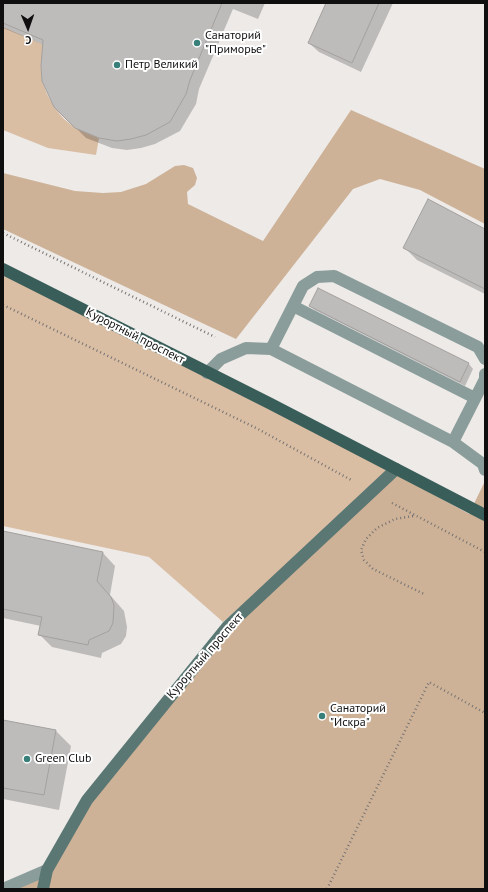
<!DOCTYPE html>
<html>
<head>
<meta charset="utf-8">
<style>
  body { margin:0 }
  #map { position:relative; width:488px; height:892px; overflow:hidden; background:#edeae8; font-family:"PT Sans",sans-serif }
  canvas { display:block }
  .frame { position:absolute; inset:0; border:4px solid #100f0f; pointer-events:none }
  .north { position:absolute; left:8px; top:8px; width:40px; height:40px; -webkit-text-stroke:3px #fff; paint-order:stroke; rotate:178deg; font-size:11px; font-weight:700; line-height:16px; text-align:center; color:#100f0f }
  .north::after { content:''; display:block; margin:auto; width:14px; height:18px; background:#100f0f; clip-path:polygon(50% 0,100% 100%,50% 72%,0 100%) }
</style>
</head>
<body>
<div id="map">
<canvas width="488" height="892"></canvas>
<div class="frame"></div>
<div class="north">С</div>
</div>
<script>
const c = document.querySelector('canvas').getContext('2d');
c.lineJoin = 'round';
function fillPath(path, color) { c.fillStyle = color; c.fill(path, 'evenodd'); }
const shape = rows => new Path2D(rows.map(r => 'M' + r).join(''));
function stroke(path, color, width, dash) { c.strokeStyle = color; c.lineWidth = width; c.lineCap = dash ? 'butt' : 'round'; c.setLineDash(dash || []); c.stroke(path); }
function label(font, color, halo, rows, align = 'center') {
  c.font = font + ' "PT Sans",sans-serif'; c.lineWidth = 4; c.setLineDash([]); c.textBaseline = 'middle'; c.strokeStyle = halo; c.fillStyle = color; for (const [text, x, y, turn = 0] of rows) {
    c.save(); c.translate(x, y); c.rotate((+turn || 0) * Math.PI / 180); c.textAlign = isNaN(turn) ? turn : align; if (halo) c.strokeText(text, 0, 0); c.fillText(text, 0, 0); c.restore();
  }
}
fillPath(shape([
  [3,27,44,45,41,66,42,81,47,94,54,107,64,119,75,128,99,138,96,155,48,148,3,130],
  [3,275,168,352,469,514,485,889,42,877,392,474,223,622,149,557,3,526]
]), '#dabea4');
fillPath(shape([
  [351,110,485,169,485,224,420,190,380,179,353,189,236,339,3,229,3,173,75,191,103,193,121,192,146,184,175,166,184,165,193,168,197,178,195,185,187,192,188,204,263,241],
  [393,473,469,514,485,481,485,889,13,889,42,877,89,802,227,630]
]), '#ceb297');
fillPath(shape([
  [3,3,265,3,258,19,233,9,199,89,196,104,180,131,155,144,141,148,127,150,112,148,86,138,55,107,44,45,3,28],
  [328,3,393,3,361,72,319,52,309,43],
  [485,230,485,294,417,260,404,247],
  [318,289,469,364,473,369,465,386,315,310,310,306],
  [3,532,103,553,115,566,110,595,124,611,127,627,126,636,121,644,102,653,101,658,52,647,39,634,41,626,3,618],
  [3,721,56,731,71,746,59,810,3,799]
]), '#0003');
const building = shape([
  [3,3,222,3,190,80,186,94,170,122,146,135,131,139,117,141,99,138,75,128,54,107,42,81,41,66,43,40,3,23,3,3],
  [326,3,379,3,352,63,308,43,326,3],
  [428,199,485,229,485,289,403,248,428,199],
  [318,288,469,363,460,382,309,306,318,288],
  [3,531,103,552,97,581,111,597,114,605,113,623,109,631,89,640,88,645,38,635,42,617,3,609,3,531],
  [3,720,56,730,44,795,3,788,3,720]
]);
fillPath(building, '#bebcba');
stroke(building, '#a2a09e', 1);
stroke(shape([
  [3,233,215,337],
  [3,305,256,428,353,481],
  [392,503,485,552],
  [413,516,395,519,377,528,366,539,361,550,364,560,373,569,424,594],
  [327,889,429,682,485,713]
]), '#767473', 2.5, [1, 3]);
stroke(shape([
  [293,306,475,398],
  [271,349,303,286,317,277,334,276,478,347,485,359],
  [207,373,221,359,246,348,271,349,453,442,483,464,485,470],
  [453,442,485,379,485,374]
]), '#8a9d9a', 12);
stroke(shape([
  [3,889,47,870]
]), '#8a9d9a', 12);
stroke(shape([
  [43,889,47,870,87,800,227,627,396,469]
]), '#5b7774', 12);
stroke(shape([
  [3,269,271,404,485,515]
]), '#395d59', 12);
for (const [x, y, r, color] of [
  [197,43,4,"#377f78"],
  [117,65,4,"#377f78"],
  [322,716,4,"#377f78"],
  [27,759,4,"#377f78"]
]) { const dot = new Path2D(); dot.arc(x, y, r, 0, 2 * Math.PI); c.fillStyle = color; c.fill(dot); stroke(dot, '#fff', 1.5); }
label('12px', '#100f0f', '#fff', [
  ["Санаторий",205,36],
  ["\"Приморье\"",205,50],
  ["Петр Великий",125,65],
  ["Санаторий",330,709],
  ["\"Искра\"",330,723],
  ["Green Club",35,759]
], 'left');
label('12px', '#100f0f', '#fff', [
  ["Курортный проспект",135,336,27],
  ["Курортный проспект",205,656,-49]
]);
</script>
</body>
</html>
